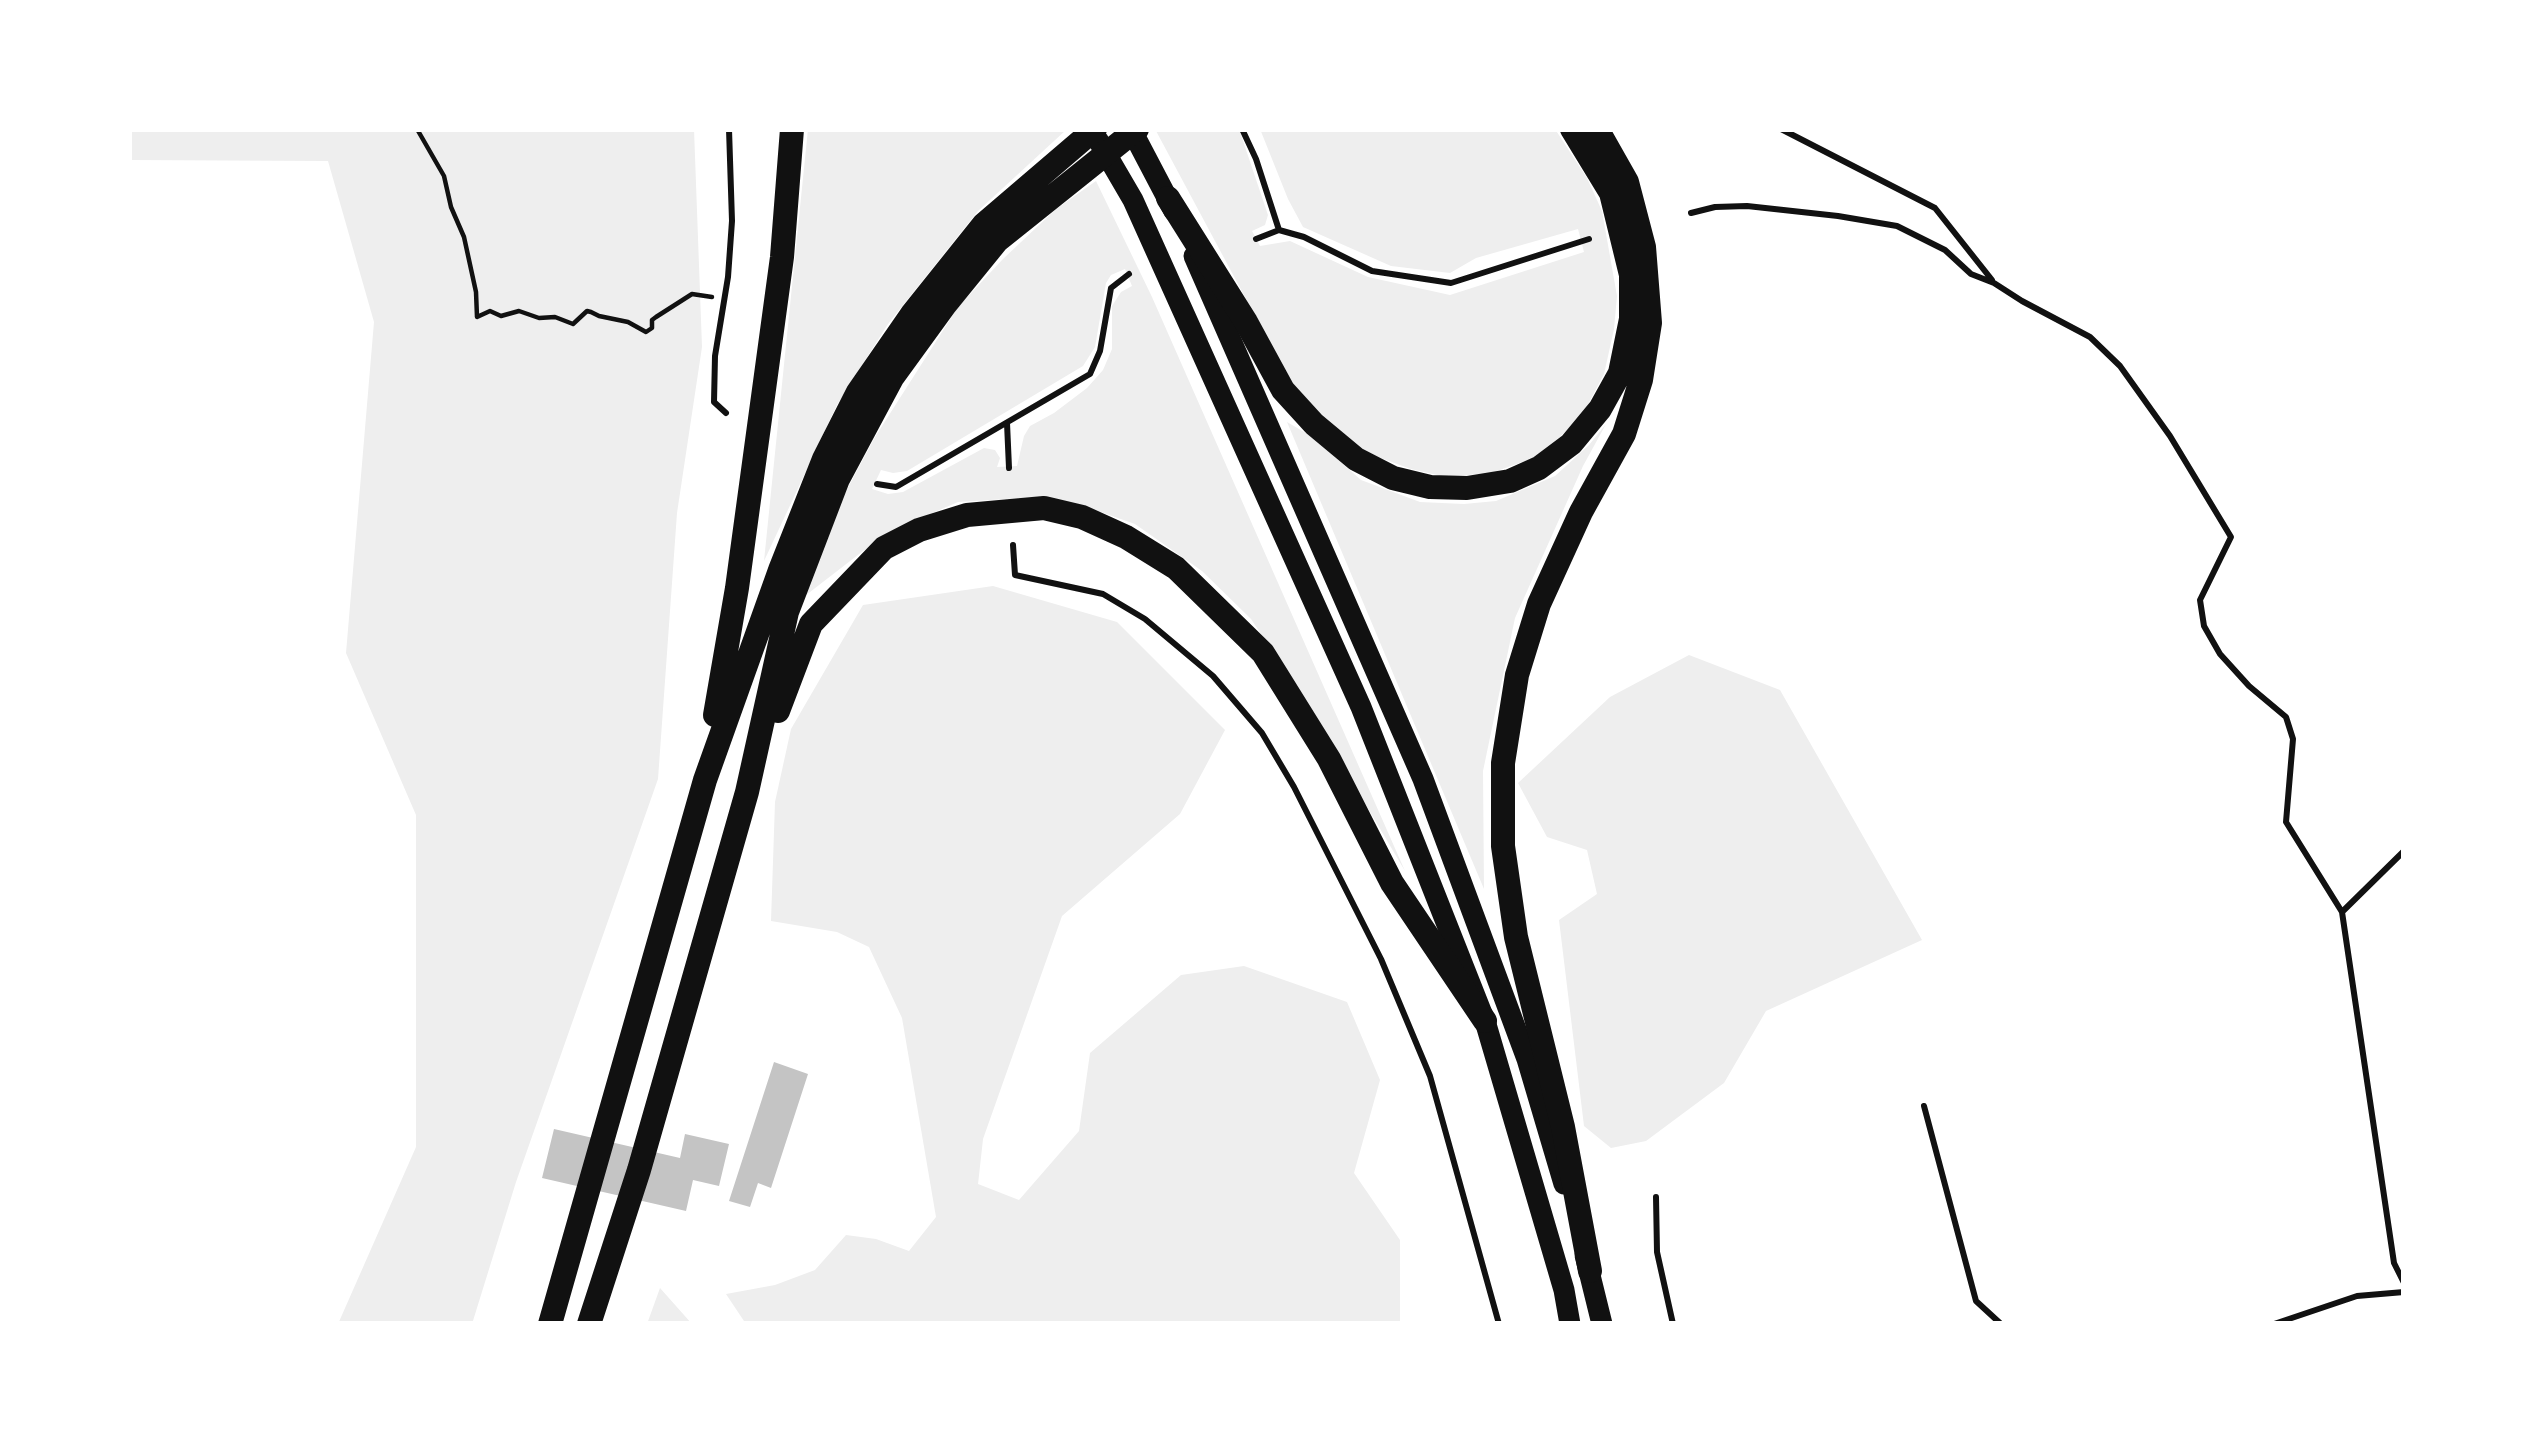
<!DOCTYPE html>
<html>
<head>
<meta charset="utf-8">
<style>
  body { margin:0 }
  #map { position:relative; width:2533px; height:1453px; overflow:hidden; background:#fff; font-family:"Public Sans",sans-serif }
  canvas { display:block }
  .frame { position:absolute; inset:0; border:132px solid #fff; pointer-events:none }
</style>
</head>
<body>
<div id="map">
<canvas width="2533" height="1453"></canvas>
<div class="frame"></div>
</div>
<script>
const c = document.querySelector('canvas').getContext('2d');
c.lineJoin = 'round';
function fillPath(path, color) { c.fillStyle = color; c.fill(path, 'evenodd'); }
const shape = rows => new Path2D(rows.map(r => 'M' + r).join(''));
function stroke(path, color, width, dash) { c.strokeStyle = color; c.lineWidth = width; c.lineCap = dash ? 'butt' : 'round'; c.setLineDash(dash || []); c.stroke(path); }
fillPath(shape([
  [129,129,694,129,702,347,677,513,658,779,516,1182,472,1324,338,1324,416,1147,416,815,346,653,374,322,328,161,129,160],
  [808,129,1066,130,978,211,888,324,837,405,764,561],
  [1155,129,1239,129,1268,215,1265,225,1252,231,1260,246,1290,241,1368,277,1450,295,1584,252,1578,229,1476,258,1450,273,1391,266,1303,227,1288,199,1260,129,1555,129,1587,178,1602,211,1617,296,1614,329,1604,374,1584,412,1560,437,1531,459,1491,473,1446,477,1411,469,1364,452,1313,413,1291,383],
  [1096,181,1152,297,1405,871,1292,680,1251,619,1202,571,1135,524,1078,504,1037,497,958,502,909,523,863,551,801,599,844,495,875,437,958,307,1003,259,1056,209],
  [1125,269,1132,286,1121,292,1112,306,1112,349,1103,370,1087,388,1054,413,1030,426,1024,436,1017,466,997,467,1000,458,995,450,984,448,903,492,888,494,872,489,881,470,893,473,907,471,1083,366,1095,347,1106,283,1111,275],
  [1287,422,1311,436,1361,480,1420,502,1464,504,1496,501,1555,476,1589,445,1606,424,1583,466,1515,618,1483,771,1484,889],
  [993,586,1117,622,1225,730,1180,814,1062,916,983,1139,978,1184,1019,1200,1079,1131,1090,1053,1181,975,1244,966,1347,1002,1380,1080,1354,1173,1400,1240,1400,1324,746,1324,726,1294,775,1285,815,1270,846,1235,876,1239,909,1251,936,1217,902,1018,869,947,837,932,771,921,775,802,791,729,863,605],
  [1689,655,1780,690,1922,940,1766,1011,1724,1083,1646,1141,1611,1148,1584,1126,1559,920,1597,894,1587,850,1547,837,1518,783,1610,697],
  [660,1288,692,1324,647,1324]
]), '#eee');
fillPath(shape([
  [774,1062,808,1074,771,1188,758,1183,750,1207,729,1201],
  [554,1129,680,1158,685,1134,729,1144,719,1186,693,1180,686,1211,542,1178]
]), '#c4c4c4');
stroke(shape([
  [417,129,444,176,451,207,464,237,476,292,477,317,490,311,501,316,519,311,539,318,555,317,573,324,587,311,591,312,599,316,628,322,646,332,652,328,652,320,656,317,692,294,712,297]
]), '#111', 4.5);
stroke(shape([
  [1242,129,1256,159,1279,230],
  [1781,129,1935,208,1992,280],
  [1691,213,1715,207,1747,206,1838,216,1897,226,1945,250,1971,274,1994,283,2022,301,2090,337,2120,366,2170,436,2231,537,2200,600,2204,626,2220,654,2249,686,2286,717,2293,739,2286,822,2342,912,2394,1263,2404,1283],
  [1256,239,1279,230,1304,237,1372,271,1451,283,1589,239],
  [726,413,714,402,715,356,728,277,732,221,729,129],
  [1007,423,1009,468],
  [877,484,896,487,1090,374,1100,351,1111,288,1129,274],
  [1013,545,1015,575,1103,594,1145,619,1213,676,1262,733,1294,787,1381,959,1430,1076,1499,1324],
  [2342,912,2404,851],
  [1924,1106,1976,1301,2001,1324],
  [1656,1197,1657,1252,1673,1324],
  [2274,1324,2357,1296,2404,1292]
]), '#111', 6);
stroke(shape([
  [1131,129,1174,211],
  [1098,140,1133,200,1361,707,1485,1021,1564,1290,1570,1324],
  [1194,256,1423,779,1527,1059,1564,1184],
  [1585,1255,1602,1324]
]), '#111', 21);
stroke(shape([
  [1168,198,1246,322,1283,390,1314,424,1356,459,1393,478,1430,487,1467,488,1510,481,1539,468,1571,444,1600,409,1620,373,1631,319,1631,275,1611,193,1572,129],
  [778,711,811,624,884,548,919,530,967,515,1044,508,1082,517,1126,537,1176,568,1263,653,1329,759,1392,883,1485,1021],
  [715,715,737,588,782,257,792,129],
  [1590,1271,1563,1127,1516,937,1503,846,1503,763,1517,675,1539,604,1581,512,1624,434,1641,380,1650,323,1644,247,1627,182,1597,129],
  [550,1324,705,780,780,570,824,459,858,392,912,314,984,224,1095,129],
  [589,1324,639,1170,747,792,787,612,838,479,892,378,945,305,997,241,1137,129]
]), '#111', 24);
</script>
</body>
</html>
